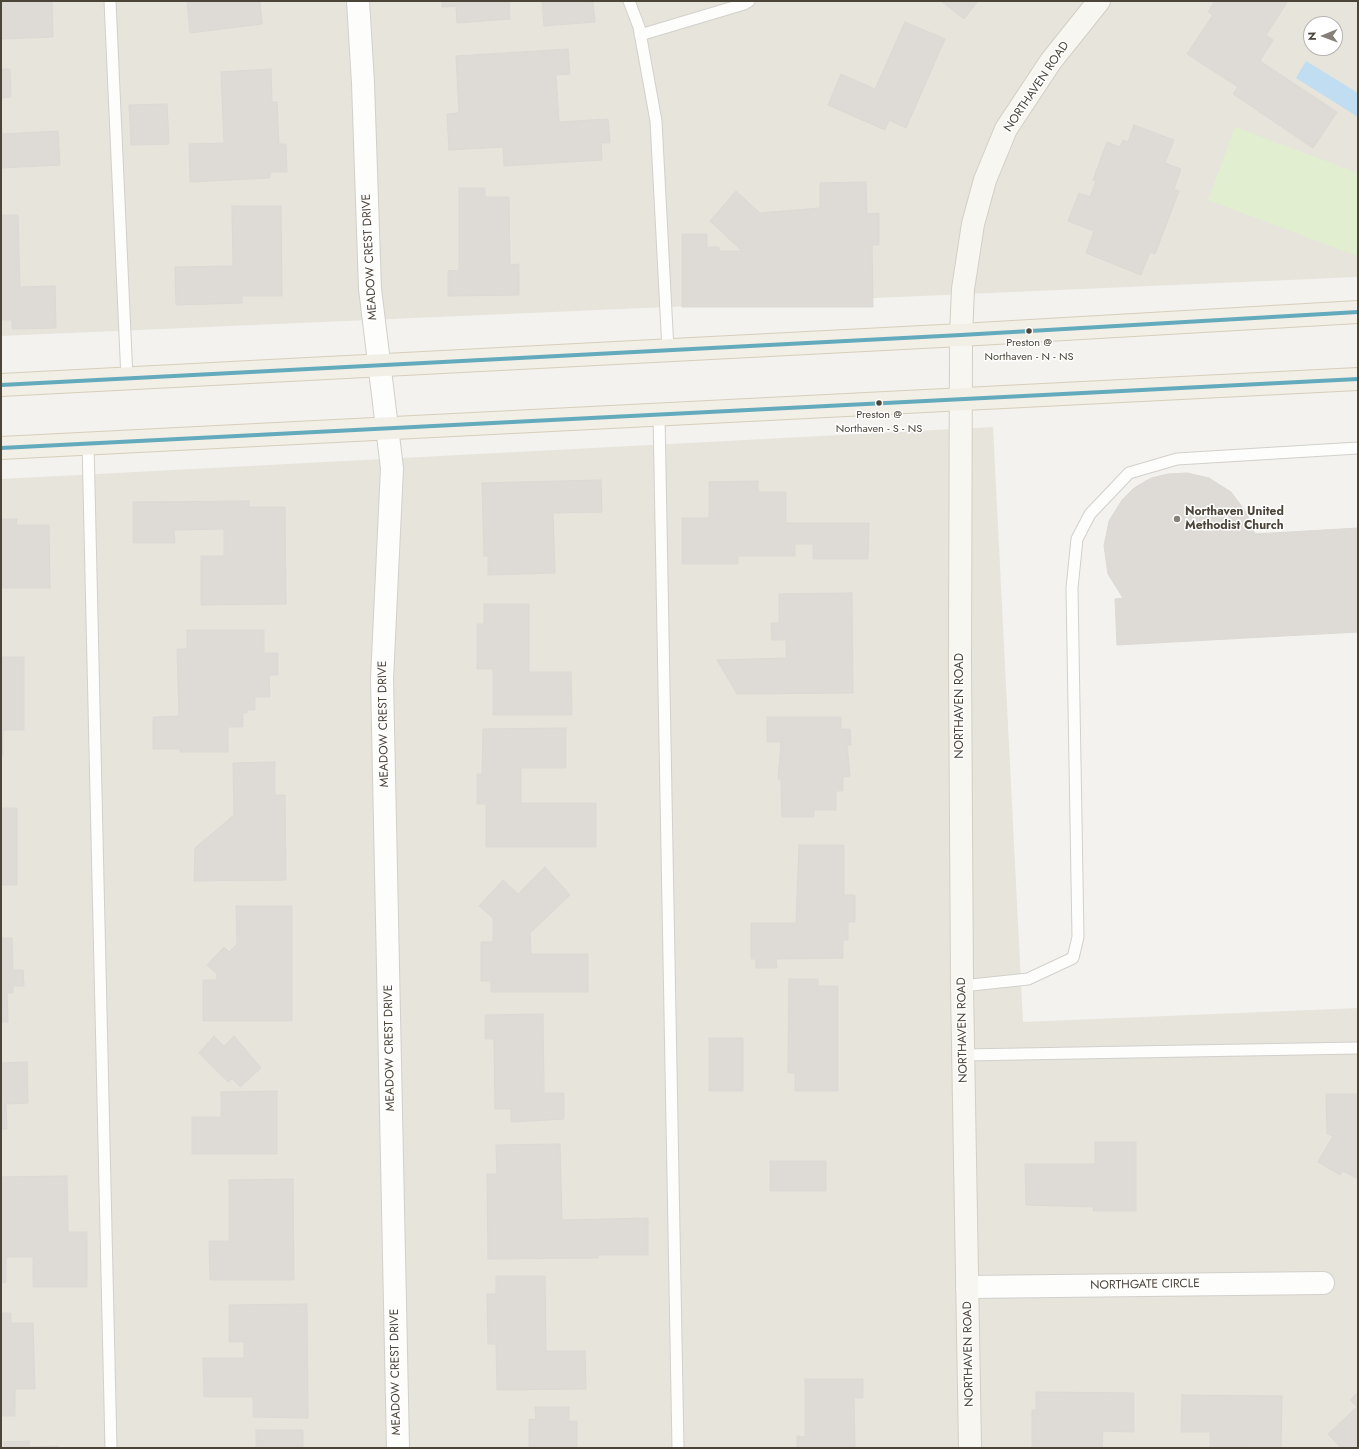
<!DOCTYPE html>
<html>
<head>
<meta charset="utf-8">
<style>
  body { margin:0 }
  #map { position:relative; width:1359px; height:1449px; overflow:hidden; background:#f4f2ee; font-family:Jost,sans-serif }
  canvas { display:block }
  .frame { position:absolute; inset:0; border:2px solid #4b4439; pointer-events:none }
  .north { position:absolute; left:1303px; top:16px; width:40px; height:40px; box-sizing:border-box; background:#fff; border:1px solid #b7b4b0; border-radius:50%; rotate:269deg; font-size:11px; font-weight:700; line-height:16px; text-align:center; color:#4b4439 }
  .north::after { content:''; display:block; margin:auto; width:14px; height:18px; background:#868178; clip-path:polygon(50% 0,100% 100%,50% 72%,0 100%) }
</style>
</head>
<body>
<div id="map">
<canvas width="1359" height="1449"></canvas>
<div class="frame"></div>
<div class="north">N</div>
</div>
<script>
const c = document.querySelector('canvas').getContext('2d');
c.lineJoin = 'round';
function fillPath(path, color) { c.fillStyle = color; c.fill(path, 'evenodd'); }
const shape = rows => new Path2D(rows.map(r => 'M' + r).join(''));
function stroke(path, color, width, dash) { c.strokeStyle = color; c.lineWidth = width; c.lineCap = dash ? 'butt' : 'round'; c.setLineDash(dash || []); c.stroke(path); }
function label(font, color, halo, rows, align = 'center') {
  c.font = font + ' Jost,sans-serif'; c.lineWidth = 3; c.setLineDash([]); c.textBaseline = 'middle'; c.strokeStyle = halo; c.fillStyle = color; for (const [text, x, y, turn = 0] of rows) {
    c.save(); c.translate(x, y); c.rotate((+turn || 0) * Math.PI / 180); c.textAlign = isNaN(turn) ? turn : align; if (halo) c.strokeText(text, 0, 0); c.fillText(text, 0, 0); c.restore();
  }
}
fillPath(shape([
  [1,1,1358,1,1358,277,1,336],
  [1311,24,1335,24,1335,48,1311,48],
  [993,427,1023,1022,1358,1008,1358,1448,1,1448,1,479]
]), '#e7e4dc');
fillPath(shape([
  [1235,127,1358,173,1357,256,1208,200]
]), '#e1eecf');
fillPath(shape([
  [1306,61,1358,93,1358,117,1296,78]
]), '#c0ddf1');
const building = shape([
  [1,1,52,1,53,37,1,39,1,1],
  [187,1,260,1,262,24,190,33,187,1],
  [442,1,509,1,510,19,457,23,456,6,442,7,442,1],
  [542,1,580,1,580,3,593,2,595,22,544,26,542,1],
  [941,1,978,1,964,19,941,1],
  [1215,1,1288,1,1266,35,1273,40,1260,61,1337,112,1313,148,1233,94,1238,87,1187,54,1213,15,1208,12,1215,1],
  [905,22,945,39,906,128,889,120,885,130,828,105,841,74,875,89,905,22],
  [568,49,570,74,556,75,559,122,608,119,610,143,601,143,602,160,504,166,503,147,449,150,447,114,459,113,456,56,568,49],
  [1,69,10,69,11,97,1,98,1,69],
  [271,69,272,102,277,102,279,144,286,144,287,172,270,172,270,178,190,182,189,144,224,143,221,72,271,69],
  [167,104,169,144,131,145,129,105,167,104],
  [1,120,2,134,58,131,60,165,1,168,1,120],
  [1134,125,1174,140,1165,163,1181,169,1174,189,1179,191,1155,254,1150,252,1141,275,1086,253,1094,231,1068,221,1079,193,1090,197,1096,181,1093,180,1107,142,1120,147,1123,140,1128,142,1134,125],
  [866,182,867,214,879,213,879,245,872,245,873,307,682,307,682,234,707,234,707,247,719,247,719,251,742,251,710,221,736,191,760,213,820,208,820,183,866,182],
  [459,188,485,188,485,197,509,197,510,265,519,264,519,295,448,296,448,271,459,270,459,188],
  [232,206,281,206,282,296,242,296,242,303,176,305,175,267,233,266,232,206],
  [1,215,18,215,20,287,55,286,56,328,12,329,12,320,1,320,1,215],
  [1187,473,1209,478,1231,492,1246,512,1255,534,1358,528,1358,632,1117,645,1115,599,1123,598,1108,574,1104,546,1109,521,1122,500,1134,488,1151,478,1168,474,1187,473],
  [601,480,602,512,553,513,555,573,488,575,488,556,484,556,482,483,601,480],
  [758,481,758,492,786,492,786,523,869,523,868,559,813,559,813,544,795,544,795,556,738,556,738,564,682,564,682,518,709,518,709,482,758,481],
  [249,501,249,507,285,507,286,604,201,605,201,556,224,556,224,529,174,530,175,543,133,543,133,502,249,501],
  [1,519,17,519,16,525,49,525,50,588,1,588,1,519],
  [852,593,853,693,737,694,717,660,786,658,786,640,772,640,771,623,779,623,779,594,852,593],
  [484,604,529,604,529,672,571,672,572,715,493,715,493,669,477,669,477,624,484,624,484,604],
  [187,630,264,630,264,653,278,653,278,675,269,675,270,697,255,697,255,710,247,710,247,713,243,713,243,727,228,727,228,752,180,752,180,749,153,749,153,717,179,716,177,649,187,649,187,630],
  [1,657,24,657,24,730,3,730,3,755,1,755,1,657],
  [767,717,841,717,841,729,850,729,851,745,847,745,850,776,843,777,843,791,836,791,836,810,814,810,814,817,782,817,781,779,778,779,781,742,767,742,767,717],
  [566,728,566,768,521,768,521,803,596,803,596,847,486,847,486,804,477,804,477,774,482,774,483,729,566,728],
  [275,762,275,795,285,795,286,880,194,881,195,848,234,815,233,763,275,762],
  [1,808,17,808,17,885,1,885,1,808],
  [799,845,844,845,844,895,855,895,855,922,848,922,848,940,843,940,843,958,776,959,777,968,756,968,756,959,751,959,751,923,796,923,799,845],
  [545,867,570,895,530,933,531,954,588,954,588,992,491,992,491,981,481,981,481,942,493,942,493,918,479,906,503,880,518,894,545,867],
  [236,906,292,906,292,1021,203,1021,203,980,216,980,217,974,207,965,224,947,229,952,237,944,236,906],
  [1,938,12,938,13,970,23,970,24,986,13,986,13,993,7,993,8,1022,1,1022,1,938],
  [789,979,818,979,818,986,838,986,838,1091,795,1091,795,1073,788,1073,789,979],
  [543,1014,544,1093,564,1093,564,1119,511,1122,511,1109,495,1109,494,1039,485,1039,485,1015,543,1014],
  [214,1036,224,1046,234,1036,261,1068,240,1087,232,1079,228,1082,199,1053,214,1036],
  [709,1038,743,1038,743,1091,709,1091,709,1038],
  [27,1062,28,1103,6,1104,7,1129,1,1129,1,1063,27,1062],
  [277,1091,277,1154,192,1154,192,1117,221,1117,221,1092,277,1091],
  [1326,1094,1358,1094,1358,1179,1343,1171,1340,1175,1318,1162,1333,1136,1327,1134,1326,1094],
  [1095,1142,1136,1142,1136,1211,1093,1211,1094,1207,1026,1205,1025,1164,1095,1164,1095,1142],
  [560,1144,562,1220,648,1218,648,1255,598,1255,598,1258,488,1259,487,1174,497,1174,496,1145,560,1144],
  [770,1161,826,1161,826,1191,770,1191,770,1161],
  [67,1176,68,1232,87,1232,87,1287,33,1287,33,1257,6,1257,6,1282,1,1283,1,1177,67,1176],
  [293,1179,294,1280,210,1280,209,1241,229,1241,229,1180,293,1179],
  [496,1276,545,1276,546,1351,585,1351,586,1389,497,1390,496,1344,488,1344,487,1294,496,1294,496,1276],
  [307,1304,308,1418,253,1417,253,1397,204,1397,203,1358,244,1358,244,1342,229,1342,229,1305,307,1304],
  [1,1313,11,1313,11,1323,33,1323,35,1389,15,1389,15,1416,1,1416,1,1313],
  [805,1379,863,1379,863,1398,854,1398,855,1448,797,1448,797,1436,805,1437,805,1379],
  [1036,1392,1134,1393,1134,1432,1103,1431,1102,1448,1032,1448,1032,1410,1036,1410,1036,1392],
  [1358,1392,1358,1448,1341,1448,1328,1434,1357,1407,1350,1400,1358,1392],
  [1182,1395,1282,1396,1281,1448,1210,1447,1210,1432,1181,1432,1182,1395],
  [535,1407,569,1407,569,1421,577,1421,577,1448,529,1448,529,1419,536,1420,535,1407],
  [256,1430,303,1430,303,1448,256,1448,256,1430],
  [29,1441,29,1447,58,1446,58,1448,4,1448,4,1442,29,1441]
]);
fillPath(building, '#dedbd6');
stroke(building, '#dcd9d4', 1);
const lane = shape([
  [110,1,127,379],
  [629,1,639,27,656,121,668,350],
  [640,35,744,4,749,1],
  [659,415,678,1448],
  [88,443,111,1448],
  [962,986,1028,979,1073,958,1078,937,1072,588,1077,539,1090,514,1129,473,1177,459,1358,448],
  [964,1055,1358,1048]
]);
const street = shape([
  [358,1,363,83,370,289,392,468,382,679,398,1448],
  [967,1287,1323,1283]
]);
const secondary = shape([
  [970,1448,962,986,960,660,961,335,963,289,973,224,985,180,1006,129,1051,61,1099,1]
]);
const primary = shape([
  [1,385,961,335,1358,312],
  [1,448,1358,379]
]);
stroke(lane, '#d2d0cb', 13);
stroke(street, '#d2d0cb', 24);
stroke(secondary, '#d3cfc5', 24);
stroke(primary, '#d6cebb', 24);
stroke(lane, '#fdfdfc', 11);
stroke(street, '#fdfdfc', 22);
stroke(secondary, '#f7f6f1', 22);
stroke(primary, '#f2efe6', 22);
stroke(shape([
  [1,385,961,335,1358,312],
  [1,448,1358,379]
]), '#63aabc', 4);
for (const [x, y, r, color] of [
  [1029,331,3.5,"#4b4439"],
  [879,403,3.5,"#4b4439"],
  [1177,519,4,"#868178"]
]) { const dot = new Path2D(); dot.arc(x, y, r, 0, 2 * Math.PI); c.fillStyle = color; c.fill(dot); stroke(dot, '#fff', 1.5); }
label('11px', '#4b4439', '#fff', [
  ["Preston @",1029,343],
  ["Northaven - N - NS",1029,357],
  ["Preston @",879,415],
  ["Northaven - S - NS",879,429]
]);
label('12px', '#4b4439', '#fff', [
  ["NORTHAVEN ROAD",1037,87,-56],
  ["MEADOW CREST DRIVE",370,257,-93],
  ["NORTHAVEN ROAD",960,706,-90],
  ["MEADOW CREST DRIVE",384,724,-91],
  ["NORTHAVEN ROAD",963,1030,-91],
  ["MEADOW CREST DRIVE",390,1048,-91],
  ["NORTHGATE CIRCLE",1145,1285,-1],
  ["NORTHAVEN ROAD",969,1354,-91],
  ["MEADOW CREST DRIVE",396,1372,-91]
]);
label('bold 12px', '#4b4439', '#fff', [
  ["Northaven United",1185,512],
  ["Methodist Church",1185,526]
], 'left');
</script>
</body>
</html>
